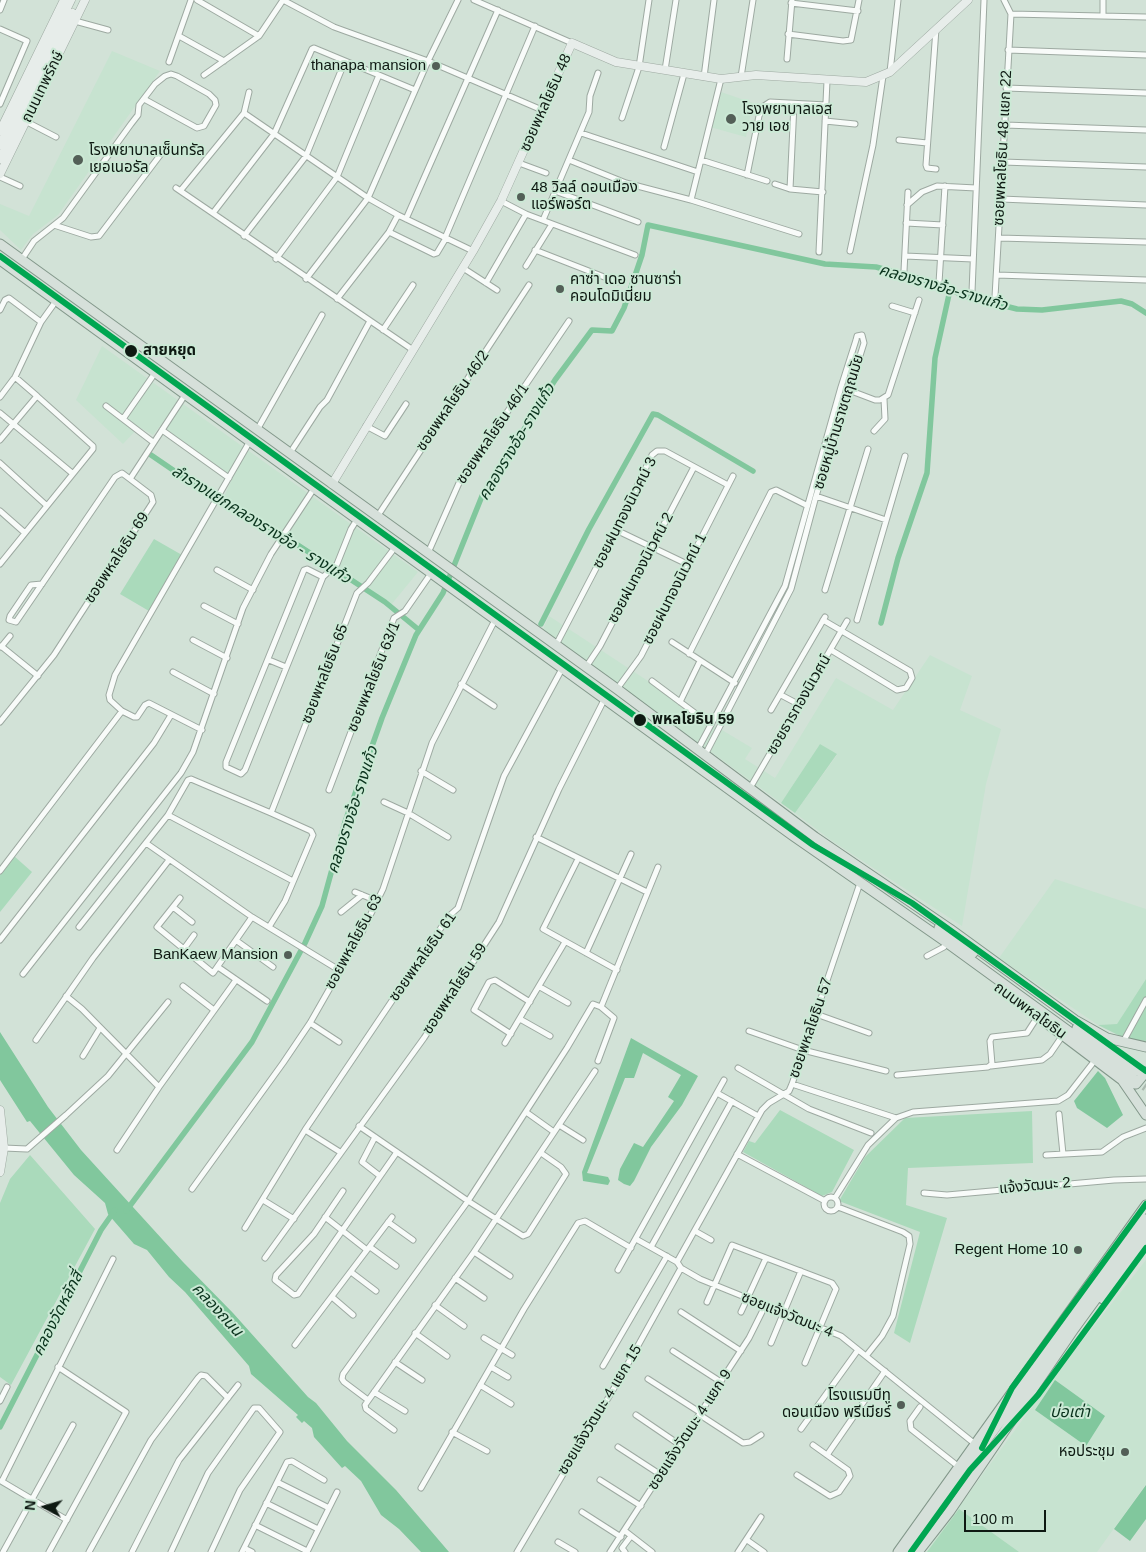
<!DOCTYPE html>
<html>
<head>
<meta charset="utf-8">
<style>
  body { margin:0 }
  #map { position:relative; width:1146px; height:1552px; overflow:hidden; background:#d2e2d7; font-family:Arial,sans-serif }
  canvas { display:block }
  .north { position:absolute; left:20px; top:1482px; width:50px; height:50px; -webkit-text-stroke:4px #cbe9d5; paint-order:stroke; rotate:276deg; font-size:14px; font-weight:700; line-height:20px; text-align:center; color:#0e1912 }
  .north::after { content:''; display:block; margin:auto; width:18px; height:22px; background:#0e1912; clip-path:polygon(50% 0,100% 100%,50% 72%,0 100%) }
  .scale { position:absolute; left:964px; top:1510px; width:82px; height:22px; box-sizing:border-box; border:2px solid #0e1912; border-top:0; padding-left:6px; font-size:15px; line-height:18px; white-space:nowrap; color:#0e1912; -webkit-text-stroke:4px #cbe9d5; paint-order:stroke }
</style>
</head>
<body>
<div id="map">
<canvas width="1146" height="1552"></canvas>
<div class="north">N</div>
<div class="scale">100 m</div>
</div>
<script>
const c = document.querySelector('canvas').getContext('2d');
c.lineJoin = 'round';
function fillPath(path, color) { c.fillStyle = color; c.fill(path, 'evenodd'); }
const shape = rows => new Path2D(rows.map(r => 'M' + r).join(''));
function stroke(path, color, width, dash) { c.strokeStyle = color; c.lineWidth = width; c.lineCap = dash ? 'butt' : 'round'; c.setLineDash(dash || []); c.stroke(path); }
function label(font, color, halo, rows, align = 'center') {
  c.font = font + ' Arial,"Noto Sans Thai",sans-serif'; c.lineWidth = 4; c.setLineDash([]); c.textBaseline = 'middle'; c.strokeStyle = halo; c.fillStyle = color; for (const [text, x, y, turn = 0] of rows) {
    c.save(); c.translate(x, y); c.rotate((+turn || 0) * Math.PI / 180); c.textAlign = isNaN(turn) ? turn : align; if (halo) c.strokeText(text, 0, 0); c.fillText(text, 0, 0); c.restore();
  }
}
fillPath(shape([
  [112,51,160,71,58,215,33,234,21,250,0,230,0,204,29,216],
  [721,92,753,103,746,137,710,127],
  [102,346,418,572,391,605,280,529,223,499,233,477,160,426,153,435,139,427,123,444,76,400],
  [549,616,648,681,650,678,679,698,677,703,752,748,745,759,775,778,836,678,893,710,930,655,972,676,960,710,1001,729,986,784,962,926,832,841,795,813,837,755,820,744,781,803,543,629],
  [1055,879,1146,909,1146,979,1117,1024,1098,1025,999,958],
  [1146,1260,1146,1484,1097,1552,926,1552,1053,1378]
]), '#c7e3d0');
fillPath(shape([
  [154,539,182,555,149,611,120,594],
  [820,744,837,754,795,813,781,803],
  [14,856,32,872,0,912,0,875],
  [1146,979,1146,1041,1126,1039,1098,1025,1117,1024],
  [780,1110,854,1150,832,1192,822,1196,743,1152,749,1141,755,1143],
  [1032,1111,1033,1163,908,1168,906,1205,947,1218,910,1343,894,1333,920,1232,839,1201,865,1157,905,1118],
  [30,1155,95,1229,11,1385,0,1377,0,1203,10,1179],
  [959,1509,1019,1552,927,1552]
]), '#aadabb');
fillPath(shape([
  [0,1032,48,1107,81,1150,183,1262,233,1313,308,1397,316,1403,347,1441,396,1490,449,1552,421,1552,399,1529,381,1515,361,1481,345,1466,342,1468,314,1437,312,1428,304,1421,302,1423,296,1417,298,1415,251,1374,249,1366,185,1292,169,1277,147,1250,134,1244,108,1214,105,1203,74,1175,30,1121,27,1122,0,1080],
  [631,1038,698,1076,682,1105,651,1147,634,1181,630,1186,624,1184,618,1180,620,1169,634,1143,643,1147,674,1101,668,1097,681,1075,643,1053,634,1078,625,1078,587,1173,608,1177,610,1181,608,1185,583,1181,582,1172],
  [1098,1071,1105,1078,1123,1115,1107,1128,1077,1108,1074,1101],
  [1055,1380,1105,1416,1086,1446,1035,1410],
  [1146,1485,1146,1519,1130,1541,1114,1529]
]), '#81c79d');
stroke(shape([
  [151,455,214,498,278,532,385,602,419,630],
  [881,623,898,558,927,473,935,358,950,290],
  [541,624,589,529,653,414,658,415,753,471],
  [126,1211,252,1042,305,943,322,906,345,822,382,718,416,635,443,593,482,496,555,380,592,330,612,331,624,308,642,255,648,225,825,264,876,267,932,282,965,296,1017,309,1042,310,1121,301,1132,304,1146,313],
  [0,1427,101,1230,115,1210]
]), '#81c79d', 5.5);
stroke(shape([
  [1133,1078,1146,1087]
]), '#abbab0', 9, [9, 4.5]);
const street = shape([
  [197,0,259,36],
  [283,0,334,27,428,61],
  [474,0,572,43],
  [791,3,858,11],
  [0,10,4,0],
  [1011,14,1146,17],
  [1103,15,1103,0],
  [75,21,108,30],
  [0,29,27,41,0,104],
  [936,29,926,165,927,168,936,169],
  [788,34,843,41,851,40,859,0],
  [179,36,224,61],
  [1008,50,1146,55],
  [787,59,792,0],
  [428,61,542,110],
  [169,62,191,0],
  [665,70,676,0],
  [890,72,898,0],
  [204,75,259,36,283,0],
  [704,77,714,0],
  [741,77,753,0],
  [1006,88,1146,93],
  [244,113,249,92],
  [622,118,639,67,649,0],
  [825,121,855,124],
  [27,122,56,137],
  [1005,125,1146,130],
  [581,133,698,172],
  [899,140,927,143],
  [664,147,684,74],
  [569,160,626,183,691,200,799,234],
  [701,160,767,181],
  [1003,162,1146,167],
  [519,163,546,173],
  [747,175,759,116,764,106,770,102,826,105],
  [0,177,20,186],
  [775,184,790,189,823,192],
  [176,188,413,350],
  [790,189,794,104],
  [181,190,244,113,368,198,398,215,473,251],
  [555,191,638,222],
  [1001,199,1146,205],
  [691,200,721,79],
  [501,201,526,214,635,255],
  [907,205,922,192,937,186,976,188],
  [213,213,274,134,312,49,314,48,415,90],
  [406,219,498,10],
  [543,220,589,112,590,96,598,73],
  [906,223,943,225],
  [54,225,91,237,99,236,164,150],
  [389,232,434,254,437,253,446,238],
  [244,236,306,156,345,61],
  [445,238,535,26],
  [999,238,1146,242],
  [535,250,617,282],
  [850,251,873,145,883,76],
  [819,252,827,81],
  [905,256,973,259],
  [22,259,34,241,63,218,131,124,138,115,139,105,155,84,165,76,171,74,177,76,209,94,215,100,216,105,204,126,197,128,144,99],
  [276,259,337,177,379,75],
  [526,266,552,224],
  [463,268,497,290],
  [904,271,908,192],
  [997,275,1146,280],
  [306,279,368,198,428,61,458,0],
  [486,283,526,214],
  [939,283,945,186],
  [972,292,984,0],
  [995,297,1011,14,1004,0],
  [337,299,389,232,398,215],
  [892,306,915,313],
  [0,310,5,300,9,298,41,322],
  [383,330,413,285],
  [846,389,875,400,880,400,888,395,919,300],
  [0,397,15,377,41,322,56,301],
  [106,406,153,442],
  [0,413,72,473],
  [123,419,155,373],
  [366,426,385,436,406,404],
  [162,430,229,478],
  [257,430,322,315],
  [874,431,885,419,884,399],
  [0,440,37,396,15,377],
  [290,453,320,407,327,400,370,321],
  [0,463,46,505],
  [816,496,886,520],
  [0,511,25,533],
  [377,517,529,285],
  [616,530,687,564],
  [428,553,459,483,569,321],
  [0,564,93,449,93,446,37,396],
  [217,570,253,590],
  [323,577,307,569,304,570,226,762,226,767,241,774,245,770,323,577,337,564,351,529,358,518],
  [42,584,31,585,10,616,9,620,16,622,115,477,122,473,130,479],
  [825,590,868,449],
  [204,606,238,624],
  [823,620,910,671,912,678,906,688,897,690,831,650],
  [857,620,905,456],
  [193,640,227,658],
  [672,642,735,683],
  [556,645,616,530,652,455,657,451,665,451,728,485],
  [1,646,38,676],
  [1,647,10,636],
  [689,654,771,492,776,490,806,505],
  [269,660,286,667],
  [586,667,600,646,694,467],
  [173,672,214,694],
  [652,681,711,725],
  [461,684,494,706],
  [617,689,641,656,733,476],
  [781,695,798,704],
  [680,702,700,661],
  [771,710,825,617],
  [0,722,54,655,153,502,151,495,130,479,185,395],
  [202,730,149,703,145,705,137,717,134,717,122,711,110,700,109,695,115,675,250,441],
  [698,749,785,586,841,387,856,340,857,336,862,335,864,343,816,496,791,589,705,755],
  [421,771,453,790],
  [750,788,847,621],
  [329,790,394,618,405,611,432,572],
  [384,802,408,813,448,837],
  [271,813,357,593,368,583,396,546],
  [168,815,293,881],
  [536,837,647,892],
  [146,843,252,917,339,970],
  [578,859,543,929,617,970],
  [0,871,122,711],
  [355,892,377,901],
  [180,898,157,927,213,973,252,917],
  [173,907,192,922],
  [341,912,362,895],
  [79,927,168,815,188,780,191,779,271,813,311,831,313,835,285,901,269,927],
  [0,940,154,743,171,715],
  [237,941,273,967],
  [183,950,194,935],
  [586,953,631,854],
  [927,956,944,947],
  [218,967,267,1001],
  [23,974,181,773,193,752,243,608,271,554,315,487],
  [183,986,214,1010],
  [540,987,568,1003],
  [66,996,82,1009,159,1087],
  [601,1007,658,867],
  [816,1014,869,1033],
  [520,1019,550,1036],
  [310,1023,339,1042],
  [749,1031,803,1050,886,1071],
  [511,1034,474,1010,489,982,495,980,530,1002],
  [36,1040,93,958,169,860],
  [1123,1042,1146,1000],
  [505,1043,565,942],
  [83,1056,100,1028],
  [991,1066,1042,1060,1050,1054,1063,1035],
  [738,1068,809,1109,871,1133],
  [897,1075,988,1067,992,1064,990,1041,992,1037,1027,1033,1038,1016],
  [792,1084,896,1118],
  [717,1093,758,1116],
  [526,1112,554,1132],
  [1059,1114,1063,1154],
  [559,1125,583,1140],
  [359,1126,468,1201,523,1236,528,1234,566,1174,561,1167,541,1153],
  [305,1130,340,1152],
  [375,1137,362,1162,380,1176],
  [4,1148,27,1149,66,1115,108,1076,168,1002],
  [117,1150,159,1087,236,980],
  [737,1154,825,1201],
  [1046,1155,1102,1152,1123,1137,1146,1128],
  [192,1189,283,1063,310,1023,362,932,383,889,432,743,496,618],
  [343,1191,314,1234,276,1275,275,1280,294,1295,298,1294,397,1152],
  [924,1193,947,1195,1114,1180,1146,1179],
  '824 1204a7 7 0 1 1 14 0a7 7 0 1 1-14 0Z',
  [835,1198,868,1145,896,1118,913,1112,1058,1101,1068,1095,1096,1059],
  [263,1200,294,1219],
  [838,1207,903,1232,909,1236,910,1244,893,1316,882,1336,866,1356],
  [325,1217,367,1250],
  [388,1222,413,1240],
  [245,1228,305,1130,449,916,458,908,504,776,563,667],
  [695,1231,711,1240],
  [636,1239,677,1262,681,1268,700,1279,841,1336,975,1444],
  [370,1247,396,1266],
  [651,1247,732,1101],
  [474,1252,510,1276],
  [265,1258,424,1038,499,922,559,789,605,698],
  [677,1262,762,1110,769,1103,789,1091,792,1084,860,883],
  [618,1270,724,1080],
  [351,1272,376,1291],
  [455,1278,484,1298],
  [332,1297,353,1315],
  [707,1302,732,1245,832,1283,836,1289,805,1363],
  [435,1305,464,1326],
  [681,1312,741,1351],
  [741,1312,766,1258],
  [415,1333,447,1356],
  [484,1338,512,1355],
  [771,1343,801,1271],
  [295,1345,392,1217],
  [673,1351,721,1382],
  [395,1362,422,1380],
  [603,1366,667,1256],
  [491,1367,508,1377],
  [648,1379,701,1413],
  [480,1385,511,1404],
  [374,1392,405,1411],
  [368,1400,344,1382,342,1379,343,1374,468,1201,567,1048,593,1004,601,1007,614,1018,598,1061],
  [0,1401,7,1387],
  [920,1407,910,1421,911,1429,959,1467],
  [636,1415,680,1445],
  [700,1415,743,1443,750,1442,761,1435],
  [801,1429,858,1350],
  [394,1430,366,1409,365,1405,474,1252,595,1071],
  [452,1432,487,1451],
  [618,1447,661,1475],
  [827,1455,885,1371],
  [797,1475,830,1496,839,1492,850,1476,848,1470,813,1445],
  [600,1480,641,1506],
  [1,1481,67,1520],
  [2,1481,113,1259],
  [277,1482,329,1508],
  [421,1488,524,1309,578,1223,585,1221,631,1248],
  [266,1503,318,1529],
  [582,1512,621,1537],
  [255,1525,307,1551],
  [625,1531,652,1552],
  [747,1540,764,1552],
  [558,1542,575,1552],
  [244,1548,252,1552],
  [3,1552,73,1425],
  [49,1552,126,1412,58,1367],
  [89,1552,151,1440,198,1378,201,1375,206,1376,228,1398],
  [132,1552,179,1460,238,1385],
  [171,1552,208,1473,254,1408,259,1408,280,1432,240,1490,211,1552],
  [242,1552,287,1462,292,1461,324,1480],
  [307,1552,337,1492],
  [517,1552,620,1378,681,1268],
  [610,1552,749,1338,765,1306],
  [625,1552,622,1548,631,1536],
  [738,1552,761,1517]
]);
const secondary = shape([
  [0,131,64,0],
  [0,145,71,0],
  [0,159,73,13],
  [0,174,85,0],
  [332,484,473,251,501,201,572,43,616,62,721,79,756,75,866,82,890,72,968,0],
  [0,1110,4,1148,0,1172]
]);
const primary = shape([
  [0,244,617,689,815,837,950,929,1075,1020,1107,1038,1146,1047],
  [0,260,792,835,946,942,1133,1078],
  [939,928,973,953],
  [1020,1003,1122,1080,1146,1115],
  [1077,1028,1138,1071],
  [1123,1081,1136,1084,1146,1072],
  [1103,1299,1146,1241],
  [898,1552,1146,1205],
  [906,1552,1146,1219],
  [918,1552,950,1511,1074,1329,1146,1230]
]);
stroke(street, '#9da9a1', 7);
stroke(secondary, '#9da9a1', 9);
stroke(primary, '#82978a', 11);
stroke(street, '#f8fbf9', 5);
stroke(secondary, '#e7edea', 8);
stroke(primary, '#d6e0da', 9);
stroke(shape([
  [0,256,813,845,912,903,1146,1071],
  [982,1448,1012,1388,1146,1204],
  [911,1552,970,1470,1038,1395,1146,1248]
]), '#00a651', 6);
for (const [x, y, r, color] of [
  [436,66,5,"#535f57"],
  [731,119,6,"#535f57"],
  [78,160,6,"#535f57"],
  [521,197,5,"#535f57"],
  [560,289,5,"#535f57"],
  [131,351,7,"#0e1912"],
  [640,720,7,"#0e1912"],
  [288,955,5,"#535f57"],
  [1078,1250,5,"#535f57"],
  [901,1405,5,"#535f57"],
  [1125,1452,5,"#535f57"]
]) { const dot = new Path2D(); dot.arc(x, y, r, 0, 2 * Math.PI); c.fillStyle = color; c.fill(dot); stroke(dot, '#cbe9d5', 2); }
label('15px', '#0e1912', '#cbe9d5', [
  ["thanapa mansion",426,66],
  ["โรงพยาบาลเอส",742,110,"left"],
  ["วาย เอช",742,127,"left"],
  ["โรงพยาบาลเซ็นทรัล",89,151,"left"],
  ["เยอเนอรัล",89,168,"left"],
  ["48 วิลล์ ดอนเมือง",531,188,"left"],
  ["แอร์พอร์ต",531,205,"left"],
  ["คาซ่า เดอ ซานซาร่า",570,280,"left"],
  ["คอนโดมิเนี่ยม",570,297,"left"],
  ["BanKaew Mansion",278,955],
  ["Regent Home 10",1068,1250],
  ["โรงแรมบีทู",891,1396],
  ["ดอนเมือง พรีเมียร์",891,1413],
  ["หอประชุม",1115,1452]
], 'right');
label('15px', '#0e1912', '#cbe9d5', [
  ["ถนนเทพรักษ์",43,87,-64],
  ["ซอยพหลโยธิน 48",546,103,-66],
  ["ซอยพหลโยธิน 48 แยก 22",1003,148,-87],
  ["ซอยพหลโยธิน 46/2",453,401,-56],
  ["ซอยหมู่บ้านราชตฤณมัย",839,422,-73],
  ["ซอยพหลโยธิน 46/1",493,434,-56],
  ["ซอยฝนทองนิเวศน์ 3",625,513,-63],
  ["ซอยพหลโยธิน 69",117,558,-57],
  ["ซอยฝนทองนิเวศน์ 2",641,568,-62],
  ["ซอยฝนทองนิเวศน์ 1",675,589,-63],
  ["ซอยพหลโยธิน 65",325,674,-69],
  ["ซอยพหลโยธิน 63/1",374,677,-68],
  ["ซอยธารทองนิเวศน์",799,705,-60],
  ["ซอยพหลโยธิน 63",354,942,-62],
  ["ซอยพหลโยธิน 61",423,957,-55],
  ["ซอยพหลโยธิน 59",455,989,-57],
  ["ถนนพหลโยธิน",1030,1011,36],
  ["ซอยพหลโยธิน 57",811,1028,-71],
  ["แจ้งวัฒนะ 2",1035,1186,-5],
  ["ซอยแจ้งวัฒนะ 4",787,1315,22],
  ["ซอยแจ้งวัฒนะ 4 แยก 15",600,1410,-59],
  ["ซอยแจ้งวัฒนะ 4 แยก 9",690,1430,-57]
]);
label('bold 15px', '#0e1912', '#cbe9d5', [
  ["สายหยุด",143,351],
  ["พหลโยธิน 59",652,720]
], 'left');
label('italic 16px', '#0a331d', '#cbe9d5', [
  ["คลองรางอ้อ-รางแก้ว",943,288,16],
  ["คลองรางอ้อ-รางแก้ว",517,442,-59],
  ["ลำรางแยกคลองรางอ้อ - รางแก้ว",261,525,32],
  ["คลองรางอ้อ-รางแก้ว",353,810,-72],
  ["คลองถนน",217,1310,47],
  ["คลองวัดหลักสี่",58,1314,-63],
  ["บ่อเต่า",1070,1413]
]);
</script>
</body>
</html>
